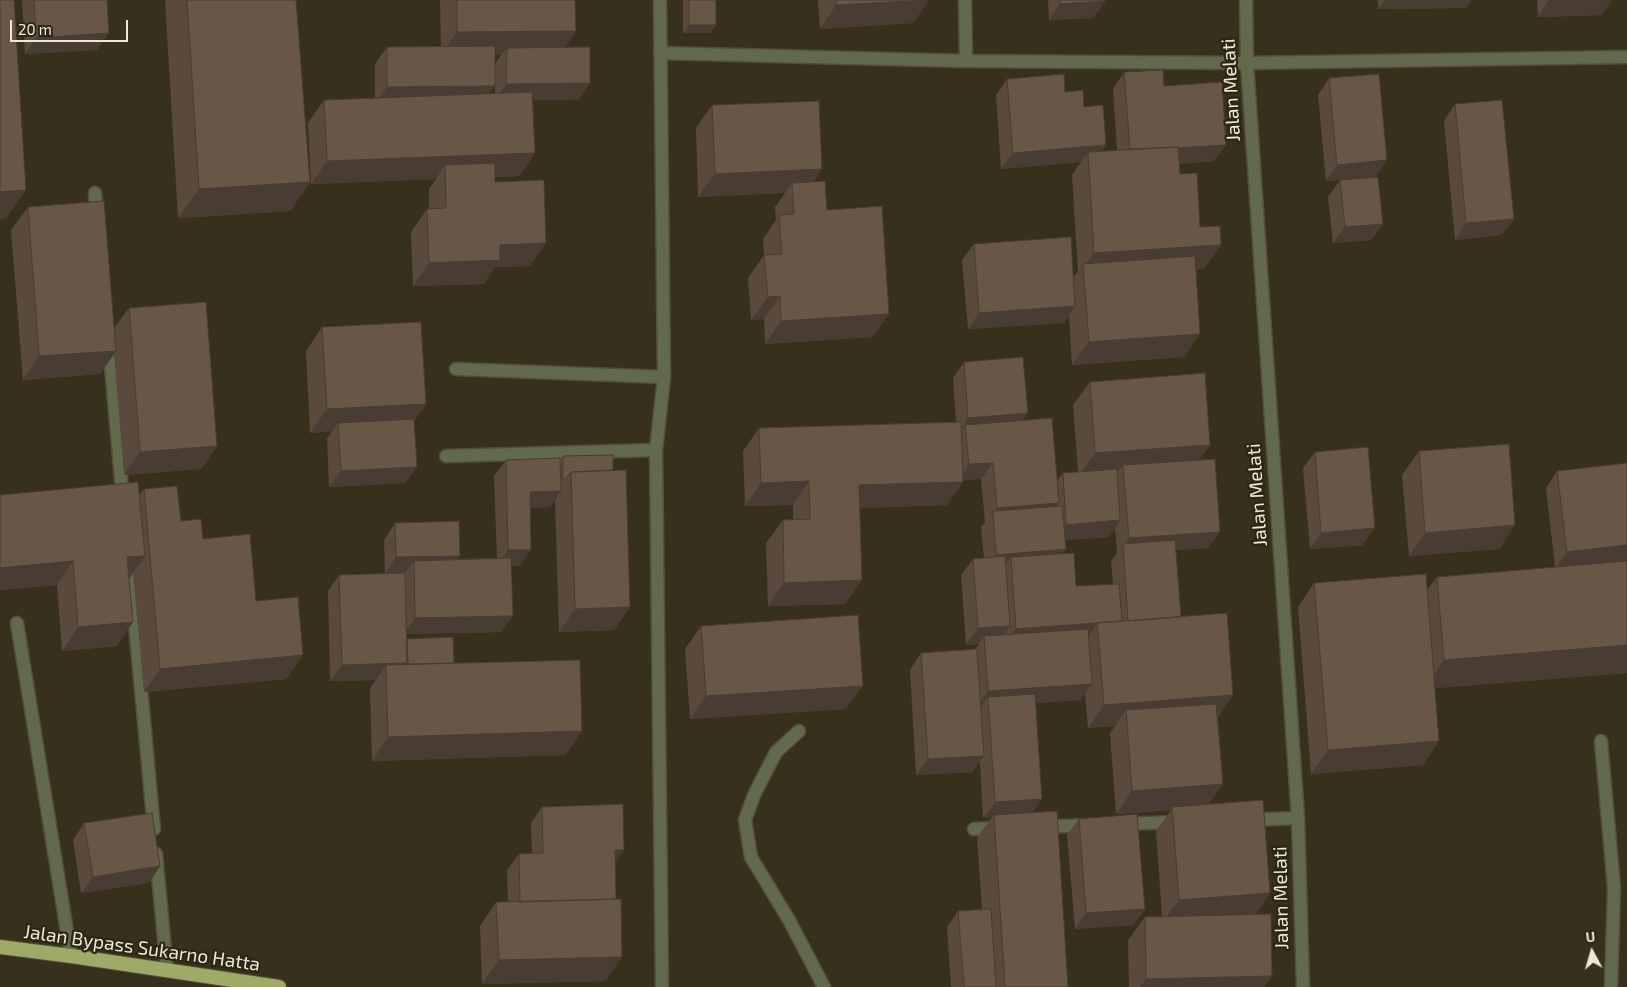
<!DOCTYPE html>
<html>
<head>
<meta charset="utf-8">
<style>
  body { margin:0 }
  #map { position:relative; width:1627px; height:987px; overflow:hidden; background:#37301c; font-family:"Exo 2",sans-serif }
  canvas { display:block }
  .north { position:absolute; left:1567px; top:927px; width:50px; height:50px; -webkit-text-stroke:4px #2d2613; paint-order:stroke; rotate:354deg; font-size:14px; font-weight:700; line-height:20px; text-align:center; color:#ebe7db }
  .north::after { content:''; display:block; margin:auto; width:18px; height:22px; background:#ebe7db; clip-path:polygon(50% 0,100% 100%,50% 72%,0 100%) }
  .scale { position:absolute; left:10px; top:20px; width:118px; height:22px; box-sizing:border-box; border:2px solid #ebe7db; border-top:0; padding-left:6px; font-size:15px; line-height:18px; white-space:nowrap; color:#ebe7db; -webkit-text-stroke:4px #2d2613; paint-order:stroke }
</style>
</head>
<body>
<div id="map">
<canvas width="1627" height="987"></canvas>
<div class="north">U</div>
<div class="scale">20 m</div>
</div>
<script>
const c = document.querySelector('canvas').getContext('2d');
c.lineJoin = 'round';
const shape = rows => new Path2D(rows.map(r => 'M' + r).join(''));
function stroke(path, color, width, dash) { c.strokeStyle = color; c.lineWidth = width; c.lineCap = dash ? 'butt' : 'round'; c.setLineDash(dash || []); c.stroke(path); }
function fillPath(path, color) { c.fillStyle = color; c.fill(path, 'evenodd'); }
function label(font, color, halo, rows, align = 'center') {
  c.font = font + ' "Exo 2",sans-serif'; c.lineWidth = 4.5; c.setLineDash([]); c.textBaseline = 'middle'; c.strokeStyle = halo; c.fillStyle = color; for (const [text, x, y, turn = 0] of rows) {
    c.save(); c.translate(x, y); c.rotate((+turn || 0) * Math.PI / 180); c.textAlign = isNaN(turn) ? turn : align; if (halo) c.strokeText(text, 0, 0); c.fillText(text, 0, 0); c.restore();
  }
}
const service = shape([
  [456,369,664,377],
  [446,456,656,450],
  [17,623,71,956],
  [799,731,776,752,754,795,745,820,751,857,789,920,824,987],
  [1601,741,1614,888,1611,987]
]);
const minor = shape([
  [660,0,664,377,656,450,662,987],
  [965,0,966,61],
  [1246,0,1247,63,1298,818,1303,987],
  [660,53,966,61,1247,63,1627,57],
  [95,193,97,217],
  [109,344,123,501],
  [129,560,154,829],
  [1248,820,1298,818],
  [1121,824,1178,822],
  [1041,827,1091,825],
  [974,829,1001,828],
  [156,854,167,971]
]);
const trunk = shape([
  [0,947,71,956,279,987]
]);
stroke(service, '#544d3b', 15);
stroke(minor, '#544d3b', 15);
stroke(trunk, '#544d3b', 16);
stroke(service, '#63694c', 12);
stroke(minor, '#63694c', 12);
stroke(trunk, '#9faa68', 14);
fillPath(shape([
  [22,0,107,0,97,50,25,54],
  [165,0,296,0,310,182,290,211,178,218],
  [440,0,575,0,576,31,565,47,590,83,579,100,533,100,535,153,519,176,495,177,495,182,530,266,495,267,484,284,413,286,411,232,427,209,429,209,429,189,436,179,311,184,308,123,324,100,375,98,375,64,387,47,441,47],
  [495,55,501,55,495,64,495,93,490,93],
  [683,0,716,0,716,25,710,33,683,33],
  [818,0,929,0,913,23,820,29],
  [1048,0,1105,0,1105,1,1093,18,1049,20],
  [1378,0,1471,0,1466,8,1378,9],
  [1537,0,1612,0,1602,15,1538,17],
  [1124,72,1164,86,1214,161,1179,164,1180,174,1200,227,1221,245,1204,269,1196,269,1200,334,1184,357,1072,365,1069,316,1064,323,968,329,962,260,974,244,1074,277,1078,271,1072,175,1081,162,1001,169,996,95,1007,79,1065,92,1084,107,1106,145,1102,151,1117,150,1113,89],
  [1329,78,1376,177,1326,181,1318,95],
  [1455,104,1502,235,1455,240,1444,121],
  [712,105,822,169,813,182,827,210,873,337,765,344,764,319,751,320,748,278,764,255,763,239,776,220,775,207,785,193,698,197,696,128],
  [1340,180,1383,224,1371,240,1333,243,1328,197],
  [28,207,114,328,129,308,217,446,201,469,124,475,114,354,100,374,23,380,11,230],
  [322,327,426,404,414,421,417,467,405,483,329,487,327,439,332,431,310,433,306,351],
  [964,362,1028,413,1023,420,1057,481,1063,473,1078,472,1073,405,1090,382,1210,445,1199,460,1208,548,1176,550,1181,617,1233,695,1218,717,1223,784,1208,804,1270,893,1256,914,1272,976,1264,987,1129,987,1128,940,1145,917,1162,916,1156,831,1171,810,1116,814,1110,733,1115,726,1088,728,1085,693,1080,700,1036,703,1042,799,1032,812,1068,987,951,987,947,927,958,911,982,909,977,838,992,817,983,818,980,762,972,772,916,775,910,670,921,653,975,649,979,644,966,645,961,575,973,559,984,558,981,527,985,522,981,479,963,480,963,482,947,505,860,508,862,580,845,604,768,606,766,543,783,520,793,520,793,505,745,506,743,451,759,428,956,422,953,378],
  [1115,528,1117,553,1111,561,1113,584,1076,586,1062,554,1065,540,1109,537],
  [1419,451,1515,525,1499,549,1409,556,1402,475],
  [1315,452,1363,545,1310,549,1303,468],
  [563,456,613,470,630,607,614,630,559,632,555,500,550,507,530,508,520,566,511,566,513,616,501,632,406,634,406,640,407,639,454,663,566,755,372,761,370,688,376,680,330,681,328,591,339,575,405,574,385,574,384,540,395,523,457,559,497,558,494,476,506,460,560,460],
  [1557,471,1627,560,1592,564,1627,673,1435,688,1439,741,1423,765,1311,774,1298,607,1314,583,1427,590,1437,577,1555,567,1546,488],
  [144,489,181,521,203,539,256,601,287,679,144,692,133,573,129,579,117,646,62,651,57,585,0,590,0,495,139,495],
  [701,626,846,709,690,719,685,649],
  [542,807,615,862,606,981,482,984,480,926,496,902,508,902,507,870,519,854,532,853,531,823],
  [1079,819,1145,909,1133,925,1075,929,1067,835],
  [84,823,160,866,149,883,81,893,73,840]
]), '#594a3d');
fillPath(shape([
  [929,0,913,23,820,29,836,5],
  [1385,0,1471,0,1466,8,1378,9],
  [1549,0,1612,0,1602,15,1538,17],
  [1105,1,1093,18,1049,20,1060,4],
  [689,25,716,25,710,33,683,33],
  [576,31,560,55,507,48,501,55,441,55,457,32],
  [109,33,97,50,25,54,36,38],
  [590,83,579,100,495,101,506,84],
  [495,86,483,103,375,103,387,87],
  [1106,145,1095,161,1088,152,1081,162,1001,169,1013,153],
  [1226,145,1214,161,1118,168,1130,151],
  [535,153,519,176,446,179,445,165,436,179,311,184,327,161],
  [1387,160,1376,177,1326,181,1337,165],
  [822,169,805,192,792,183,785,193,698,197,715,174],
  [310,182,290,211,178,218,199,189],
  [26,190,6,219,0,220,0,192],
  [1514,219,1502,235,1455,240,1466,223],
  [1383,224,1371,240,1333,243,1345,227],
  [546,243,530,266,495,267,484,284,413,286,429,263,500,245],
  [1221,245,1204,269,1084,276,1083,268,1094,253],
  [780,296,764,319,751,320,768,297],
  [1075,306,1064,323,968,329,979,313],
  [889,314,873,337,765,344,781,321],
  [1200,334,1184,357,1072,365,1089,342],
  [116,351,100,374,23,380,39,356],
  [426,404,409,427,338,423,332,431,310,433,327,409],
  [1028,413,1016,430,965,425,959,434,957,435,968,418],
  [1210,445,1193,468,1123,465,1117,473,1079,476,1095,453],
  [217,446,201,469,124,475,140,452],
  [993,463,981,479,957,481,969,464],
  [417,467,405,483,329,487,341,471],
  [809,481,793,505,745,506,761,483],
  [963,482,947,505,843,509,859,485],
  [561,491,550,507,518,508,530,492],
  [1059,503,1047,520,993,514,997,508],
  [1120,520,1109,537,1055,541,1066,525],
  [1515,525,1499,549,1409,556,1425,533],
  [1375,528,1363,545,1310,549,1321,533],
  [1220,532,1208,548,1123,554,1123,546,1129,538],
  [1627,545,1627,560,1556,568,1567,552],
  [1066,549,1054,565,1011,557,1002,570,985,571,996,555],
  [508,550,531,550,520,566,497,567],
  [145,556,129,579,127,557],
  [460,556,448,572,414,561,405,573,385,574,396,557],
  [73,561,57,585,0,590,0,568],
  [862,580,845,604,768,606,784,583],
  [630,607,614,630,559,632,575,609],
  [513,616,501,632,404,634,415,618],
  [133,622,117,646,62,651,78,627],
  [1097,623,1086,640,1004,645,1016,629],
  [1010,626,998,643,984,636,979,644,966,645,978,628],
  [1627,645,1627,673,1424,689,1444,660],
  [303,655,287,679,144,692,160,669],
  [407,663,395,680,386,665,376,680,330,681,342,665],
  [1092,684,1080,700,989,706,988,697,981,707,977,707,988,691],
  [863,686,846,709,690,719,706,696],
  [1233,695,1217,718,1126,710,1115,726,1088,728,1104,705],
  [582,731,566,755,372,761,388,737],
  [1439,741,1423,765,1311,774,1328,750],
  [984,756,972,772,916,775,928,759],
  [1223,784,1207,807,1172,807,1171,810,1116,814,1132,791],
  [1042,799,1031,815,994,815,992,817,983,818,995,802],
  [615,850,624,850,613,866],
  [160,866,149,883,81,893,93,877],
  [1270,893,1254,916,1162,923,1179,900],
  [1145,909,1133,925,1075,929,1086,913],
  [622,957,606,981,482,984,499,960],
  [1272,976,1264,987,1140,987,1146,979]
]), '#493c32');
const building = shape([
  [0,0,14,0,26,190,0,192,0,0],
  [34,0,107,0,109,33,36,38,34,0],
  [187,0,296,0,310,182,199,189,187,0],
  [457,0,575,0,576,31,457,32,457,0],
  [689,0,716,0,716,25,689,25,689,0],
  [836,0,929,0,836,5,836,0],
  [1060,0,1105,0,1105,1,1060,4,1060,0],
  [495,46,495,86,387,87,387,47,495,46],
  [590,47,590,83,506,84,507,48,590,47],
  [1163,70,1164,86,1222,82,1226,145,1178,148,1178,147,1130,149,1124,72,1163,70],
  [1064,74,1065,92,1083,90,1084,107,1103,105,1106,145,1013,153,1007,79,1064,74],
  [1379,74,1387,160,1337,165,1329,78,1379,74],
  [532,92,535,153,327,161,324,100,532,92],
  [1502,100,1514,219,1466,223,1455,104,1502,100],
  [819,101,822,169,715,174,712,105,819,101],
  [1178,147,1180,174,1197,173,1200,227,1220,226,1221,245,1094,253,1088,152,1178,147],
  [495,163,495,182,544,180,546,243,500,245,500,260,429,263,427,209,446,208,445,165,495,163],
  [1378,177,1383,224,1345,227,1340,180,1378,177],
  [825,181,827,210,882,206,889,314,781,321,780,296,768,297,764,255,782,254,779,215,794,214,792,183,825,181],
  [104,201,116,351,39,356,28,207,104,201],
  [1071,237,1075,306,979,313,974,244,1071,237],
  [1195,256,1200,334,1089,342,1083,264,1195,256],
  [206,302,217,446,140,452,129,308,206,302],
  [421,322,426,404,327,409,322,327,421,322],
  [1023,357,1028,413,968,418,964,362,1023,357],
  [1205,373,1210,445,1095,453,1090,382,1205,373],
  [1052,418,1059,503,997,508,993,463,969,464,965,425,1052,418],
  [414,419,417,467,341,471,338,423,414,419],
  [961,422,963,482,859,485,862,580,784,583,783,520,810,519,809,481,761,483,759,428,961,422],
  [1509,444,1515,525,1425,533,1419,451,1509,444],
  [1368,447,1375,528,1321,533,1315,452,1368,447],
  [613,455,613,470,571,472,565,480,563,480,563,456,613,455],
  [560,458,561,491,530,492,531,550,508,550,506,460,560,458],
  [1215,459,1220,532,1129,538,1123,465,1215,459],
  [1627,463,1627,545,1567,552,1557,471,1627,463],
  [1117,469,1120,520,1066,525,1063,473,1117,469],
  [626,470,630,607,575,609,571,472,626,470],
  [138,482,145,556,127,557,133,622,78,627,73,561,0,568,0,495,138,482],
  [177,486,181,521,201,519,203,539,250,534,256,601,298,597,303,655,160,669,144,489,177,486],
  [1062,506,1066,549,996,555,993,511,1062,506],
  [459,521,460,556,396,557,395,523,459,521],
  [1175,540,1181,617,1128,621,1123,544,1175,540],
  [1074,553,1076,586,1119,584,1122,621,1016,629,1011,557,1074,553],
  [1005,556,1010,626,978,628,973,559,1005,556],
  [511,558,513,616,415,618,414,561,511,558],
  [1627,561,1627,645,1444,660,1437,577,1627,561],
  [405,573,407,663,342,665,339,575,405,573],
  [1426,574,1439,741,1328,750,1314,583,1426,574],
  [1227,613,1233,695,1104,705,1097,623,1227,613],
  [858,615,863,686,706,696,701,626,858,615],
  [1088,629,1092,684,988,691,984,636,1088,629],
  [453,637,454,663,408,664,407,639,453,637],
  [977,649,984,756,928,759,921,653,977,649],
  [580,660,582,731,388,737,386,665,580,660],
  [1035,694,1042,799,995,802,988,697,1035,694],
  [1216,704,1223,784,1132,791,1126,710,1216,704],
  [1263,800,1270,893,1179,900,1172,807,1263,800],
  [623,804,624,850,615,850,616,899,520,902,519,854,543,853,542,807,623,804],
  [1057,811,1068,987,1005,987,994,815,1057,811],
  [152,813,160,866,93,877,84,823,152,813],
  [1137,814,1145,909,1086,913,1079,819,1137,814],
  [621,899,622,957,499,960,496,902,621,899],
  [991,909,996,987,964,987,958,911,991,909],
  [1271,914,1272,976,1146,979,1145,917,1271,914]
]);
fillPath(building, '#685647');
stroke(building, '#493c32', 1);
label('19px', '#ebe7db', '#2d2613', [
  ["Jalan Melati",1231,90,-93],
  ["Jalan Melati",1257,495,-94],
  ["Jalan Melati",1281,898,-91],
  ["Jalan Bypass Sukarno Hatta",142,948,8]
]);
</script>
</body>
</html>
